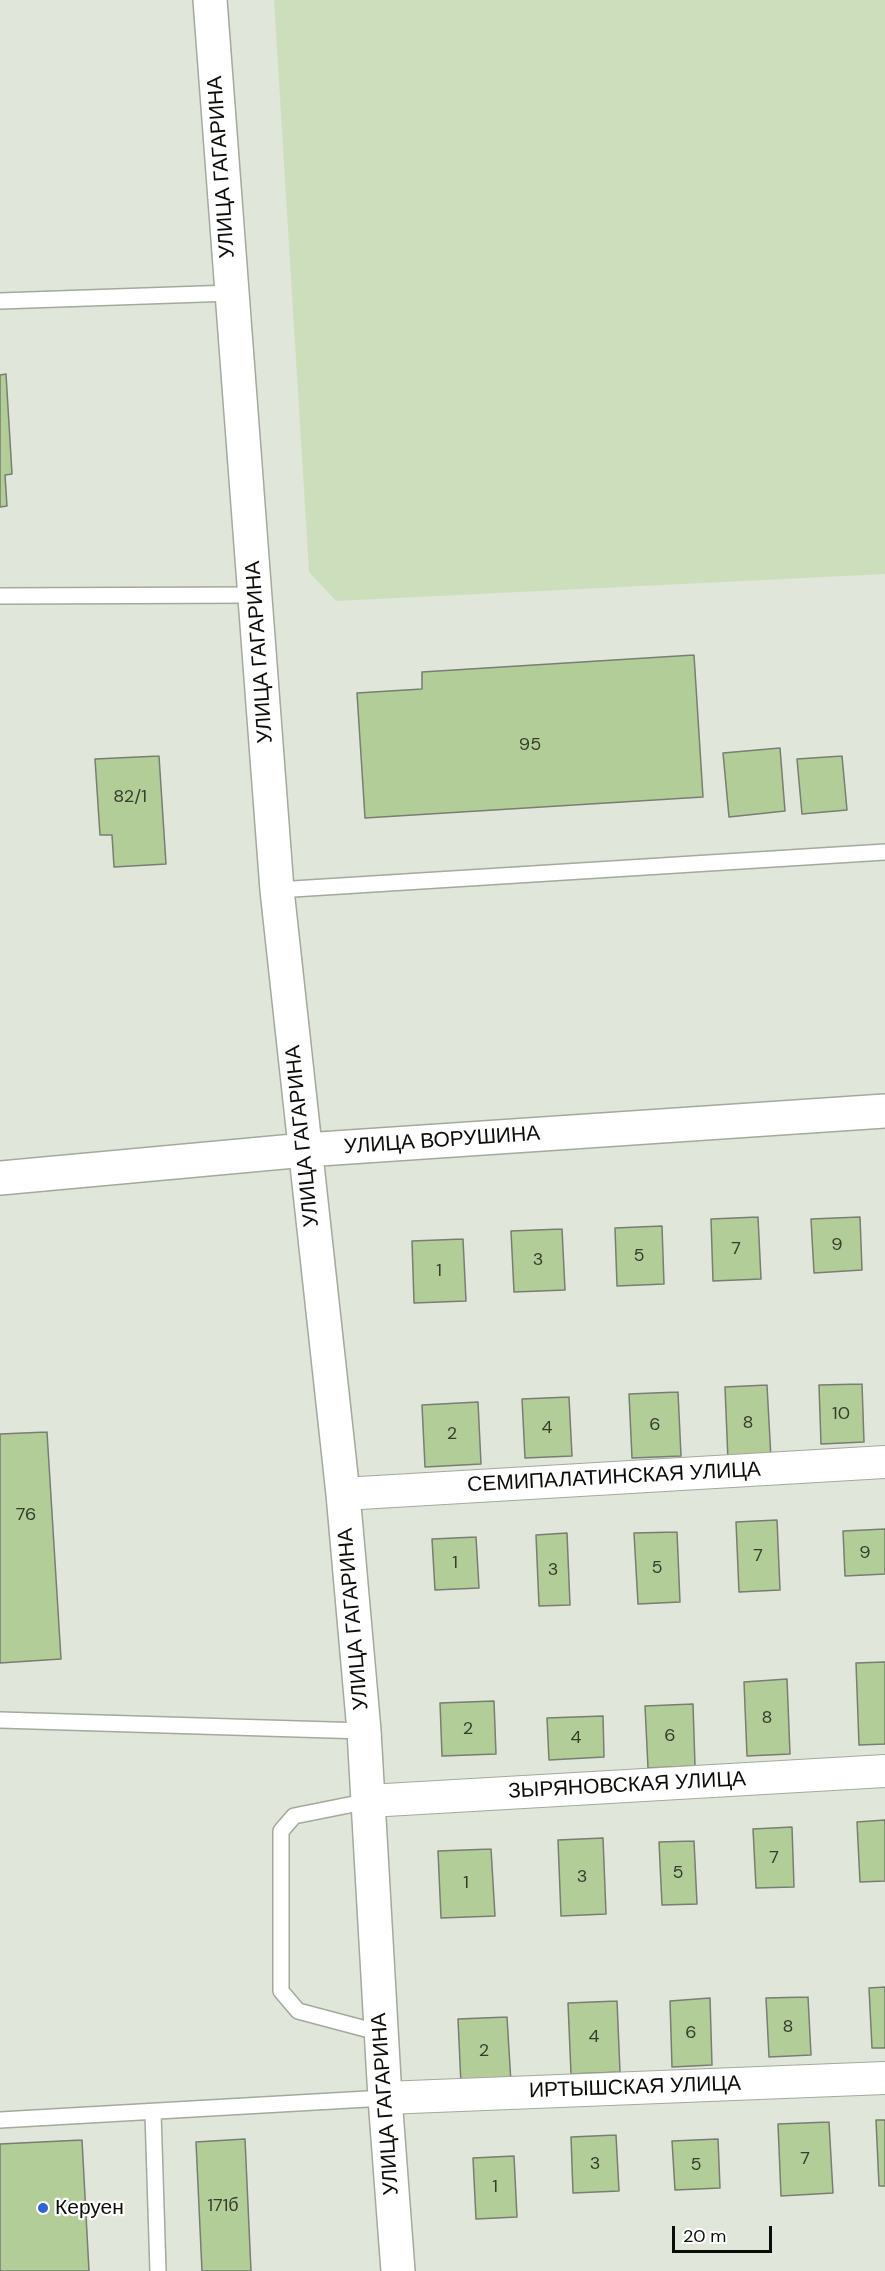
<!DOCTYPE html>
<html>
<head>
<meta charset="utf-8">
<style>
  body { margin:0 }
  #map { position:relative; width:885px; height:2271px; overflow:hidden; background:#e0e6d9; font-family:"DM Sans",sans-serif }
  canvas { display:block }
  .scale { position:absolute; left:672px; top:2226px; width:100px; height:27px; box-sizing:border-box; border:3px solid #0b0d09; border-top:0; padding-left:8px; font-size:18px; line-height:21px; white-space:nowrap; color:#0b0d09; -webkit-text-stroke:4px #fff; paint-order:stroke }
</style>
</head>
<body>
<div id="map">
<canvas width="885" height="2271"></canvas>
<div class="scale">20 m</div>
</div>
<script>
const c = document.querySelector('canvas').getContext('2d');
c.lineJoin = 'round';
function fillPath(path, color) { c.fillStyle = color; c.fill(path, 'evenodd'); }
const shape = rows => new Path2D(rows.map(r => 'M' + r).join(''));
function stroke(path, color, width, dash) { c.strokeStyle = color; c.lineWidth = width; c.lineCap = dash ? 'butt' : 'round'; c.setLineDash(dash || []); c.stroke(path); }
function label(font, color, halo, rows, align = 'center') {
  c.font = font + ' "DM Sans",sans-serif'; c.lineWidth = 4.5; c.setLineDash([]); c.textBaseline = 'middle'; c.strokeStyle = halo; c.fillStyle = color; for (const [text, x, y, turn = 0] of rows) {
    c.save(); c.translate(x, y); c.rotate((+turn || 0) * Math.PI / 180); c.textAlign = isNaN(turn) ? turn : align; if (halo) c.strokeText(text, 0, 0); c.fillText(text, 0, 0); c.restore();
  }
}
fillPath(shape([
  [274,0,885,0,885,574,336,601,309,572]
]), '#ccdebb');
const building = shape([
  [6,374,12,474,5,475,7,506,0,507,0,375,6,374],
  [694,655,703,797,365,818,357,693,422,689,422,672,694,655],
  [780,748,785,811,729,817,723,753,780,748],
  [159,756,166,864,114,867,112,835,100,835,95,759,159,756],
  [842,756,847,810,802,814,797,759,842,756],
  [758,1217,761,1279,713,1281,711,1219,758,1217],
  [860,1217,862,1270,814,1273,811,1219,860,1217],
  [662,1226,664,1284,617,1286,615,1228,662,1226],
  [562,1229,565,1290,514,1292,511,1231,562,1229],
  [463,1239,466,1301,414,1303,412,1241,463,1239],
  [862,1384,864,1442,821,1444,819,1385,862,1384],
  [767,1385,771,1459,728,1461,725,1387,767,1385],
  [678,1392,681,1456,632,1458,629,1394,678,1392],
  [569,1397,572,1456,525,1458,522,1399,569,1397],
  [478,1402,481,1464,425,1467,422,1405,478,1402],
  [47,1432,61,1659,0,1663,0,1434,47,1432],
  [777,1520,780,1590,739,1592,736,1522,777,1520],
  [885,1529,885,1574,845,1576,843,1531,885,1529],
  [677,1532,680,1602,638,1604,634,1533,677,1532],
  [567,1533,570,1605,539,1606,536,1535,567,1533],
  [476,1537,479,1588,435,1590,432,1539,476,1537],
  [885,1662,885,1744,859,1745,856,1663,885,1662],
  [787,1679,790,1754,747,1756,744,1682,787,1679],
  [494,1701,496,1754,442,1756,440,1703,494,1701],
  [693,1704,695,1766,648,1768,645,1706,693,1704],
  [603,1716,604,1757,549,1760,547,1718,603,1716],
  [885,1820,885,1881,860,1882,857,1822,885,1820],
  [792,1827,794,1887,756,1888,753,1829,792,1827],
  [603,1838,606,1914,561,1916,558,1840,603,1838],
  [694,1841,697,1904,662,1905,659,1842,694,1841],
  [491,1849,495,1916,441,1918,438,1851,491,1849],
  [885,1987,885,2048,872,2048,869,1988,885,1987],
  [808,1997,811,2055,769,2057,766,1998,808,1997],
  [710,1998,712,2065,672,2067,670,2001,710,1998],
  [617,2001,620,2072,571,2074,568,2003,617,2001],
  [507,2017,511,2083,461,2085,458,2019,507,2017],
  [876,2120,885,2120,885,2186,879,2186,876,2120],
  [829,2122,833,2193,781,2196,778,2124,829,2122],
  [616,2135,619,2191,573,2193,571,2137,616,2135],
  [245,2139,251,2271,202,2271,196,2142,245,2139],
  [718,2139,720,2188,675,2190,672,2141,718,2139],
  [82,2140,89,2271,0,2271,0,2144,82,2140],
  [514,2156,517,2217,476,2219,473,2158,514,2156]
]);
fillPath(building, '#b3cd98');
stroke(building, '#787e72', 1.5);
const service = shape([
  [0,301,232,293],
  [0,596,257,595],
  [277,890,885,852],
  [0,1720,364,1731],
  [369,1801,294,1816,281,1831,281,1991,298,2011,381,2033],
  [153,2113,158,2271],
  [0,2120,385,2098]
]);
const minor = shape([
  [343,1494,885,1462],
  [369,1801,885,1771],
  [385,2098,885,2078]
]);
const tertiary = shape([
  [210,0,277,890,343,1494,364,1731,385,2098,398,2271],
  [0,1178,305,1150,885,1111]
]);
stroke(service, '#a3a99d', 18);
stroke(minor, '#a3a99d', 34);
stroke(tertiary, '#a3a99d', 36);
stroke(service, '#fff', 15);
stroke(minor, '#fff', 32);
stroke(tertiary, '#fff', 33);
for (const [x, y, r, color] of [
  [43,2208,6,"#3063d2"]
]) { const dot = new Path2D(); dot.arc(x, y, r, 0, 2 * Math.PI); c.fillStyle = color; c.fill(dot); stroke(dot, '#fff', 2); }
label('18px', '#353d2d', null, [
  ["95",530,745],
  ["82/1",130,797],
  ["9",837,1245],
  ["7",736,1249],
  ["5",639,1256],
  ["3",538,1260],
  ["1",439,1271],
  ["10",841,1414],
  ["8",748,1423],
  ["6",655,1425],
  ["4",547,1428],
  ["2",452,1434],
  ["76",26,1515],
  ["9",865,1553],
  ["7",758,1556],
  ["1",455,1563],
  ["5",657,1568],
  ["3",553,1570],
  ["8",767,1718],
  ["2",468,1729],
  ["6",670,1736],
  ["4",576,1738],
  ["7",774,1858],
  ["5",678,1873],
  ["3",582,1877],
  ["1",466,1883],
  ["8",788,2027],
  ["6",691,2033],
  ["4",594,2037],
  ["2",484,2051],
  ["7",805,2159],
  ["3",595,2164],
  ["5",696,2165],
  ["1",495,2187],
  ["171б",223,2206]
]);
label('21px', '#0b0d09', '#fff', [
  ["УЛИЦА ГАГАРИНА",222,167,-94],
  ["УЛИЦА ГАГАРИНА",260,652,-94],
  ["УЛИЦА ГАГАРИНА",303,1136,-96],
  ["УЛИЦА ВОРУШИНА",442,1141,-4],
  ["СЕМИПАЛАТИНСКАЯ УЛИЦА",614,1478,-3],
  ["УЛИЦА ГАГАРИНА",354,1619,-95],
  ["ЗЫРЯНОВСКАЯ УЛИЦА",627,1786,-3],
  ["ИРТЫШСКАЯ УЛИЦА",635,2088,-2],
  ["УЛИЦА ГАГАРИНА",386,2104,-94]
]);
label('21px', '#0b0d09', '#fff', [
  ["Керуен",55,2208]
], 'left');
</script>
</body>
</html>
